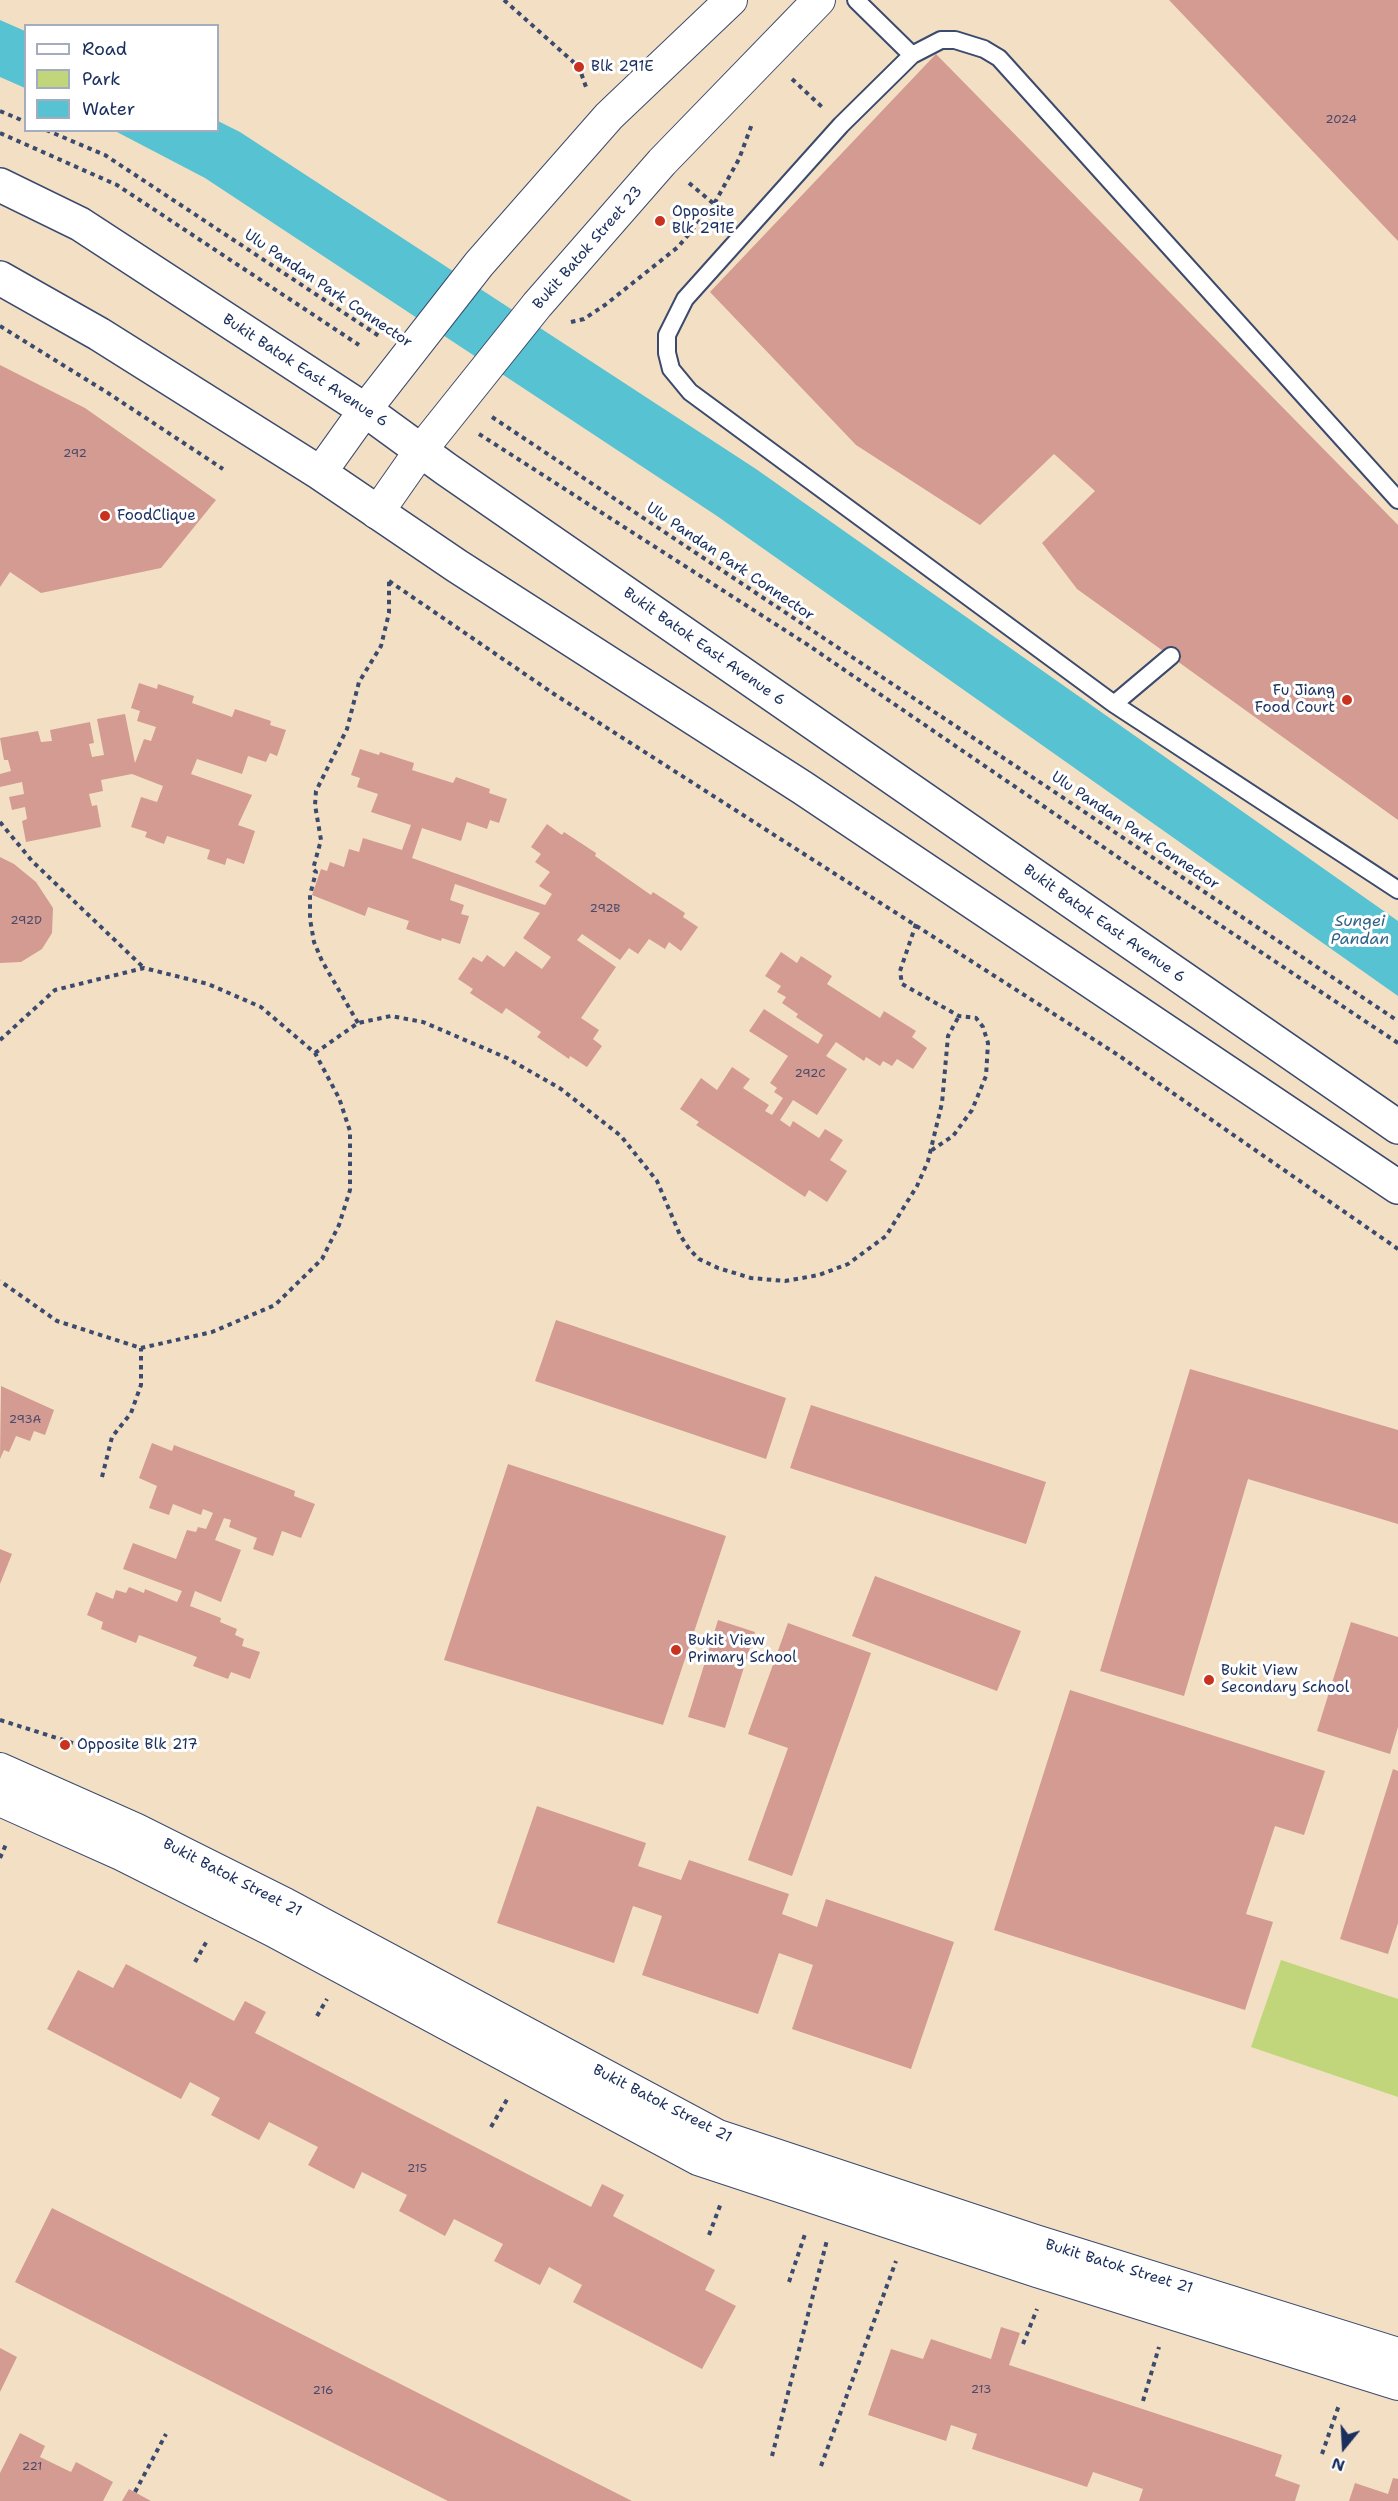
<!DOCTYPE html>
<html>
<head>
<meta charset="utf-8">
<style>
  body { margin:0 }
  #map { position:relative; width:1398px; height:2501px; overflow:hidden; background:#f3e0c4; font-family:"Shantell Sans",sans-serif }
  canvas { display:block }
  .legend { position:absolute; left:24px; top:24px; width:195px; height:108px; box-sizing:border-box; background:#fff; border:2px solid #a4acbf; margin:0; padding:8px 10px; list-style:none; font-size:18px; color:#1b2f5e }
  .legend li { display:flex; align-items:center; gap:12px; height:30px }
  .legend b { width:30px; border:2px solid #a4acbf }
  .north { position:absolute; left:1314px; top:2417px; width:60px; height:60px; -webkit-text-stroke:4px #fff; paint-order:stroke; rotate:198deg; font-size:16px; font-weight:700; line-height:24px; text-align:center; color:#1b2f5e }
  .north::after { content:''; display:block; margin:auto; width:21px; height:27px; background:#1b2f5e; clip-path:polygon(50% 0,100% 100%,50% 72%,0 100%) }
</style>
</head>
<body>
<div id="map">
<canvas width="1398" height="2501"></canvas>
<ul class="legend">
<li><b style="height:8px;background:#fff"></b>Road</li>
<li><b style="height:16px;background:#c1d67a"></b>Park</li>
<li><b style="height:16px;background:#57c2d2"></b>Water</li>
</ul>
<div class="north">N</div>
</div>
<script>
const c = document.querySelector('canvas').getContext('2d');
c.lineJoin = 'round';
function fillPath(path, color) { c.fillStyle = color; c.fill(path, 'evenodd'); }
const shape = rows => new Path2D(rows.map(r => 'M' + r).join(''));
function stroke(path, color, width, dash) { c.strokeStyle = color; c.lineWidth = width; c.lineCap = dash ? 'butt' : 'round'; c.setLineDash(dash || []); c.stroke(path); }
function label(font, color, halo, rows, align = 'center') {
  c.font = font + ' "Shantell Sans",sans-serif'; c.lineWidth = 6; c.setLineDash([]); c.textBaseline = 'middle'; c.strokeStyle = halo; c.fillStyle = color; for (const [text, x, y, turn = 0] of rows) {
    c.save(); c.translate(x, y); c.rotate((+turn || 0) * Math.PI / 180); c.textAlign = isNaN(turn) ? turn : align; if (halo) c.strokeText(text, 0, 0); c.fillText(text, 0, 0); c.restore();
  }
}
fillPath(shape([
  [1281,1960,1398,1999,1398,2097,1251,2047]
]), '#c1d67a');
fillPath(shape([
  [0,20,25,31,25,88,0,77],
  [218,121,240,132,756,469,1398,921,1398,996,717,516,205,178,115,131,218,130]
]), '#57c2d2');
fillPath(shape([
  [1169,0,1398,0,1398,241],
  [936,54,1398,525,1398,820,1077,589,1042,543,1095,491,1054,454,980,525,856,445,710,292],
  [0,365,85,408,216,500,161,568,41,593,10,572,0,587],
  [139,683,157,689,158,684,194,696,192,703,232,717,235,709,271,721,270,725,286,730,277,756,270,753,266,762,248,756,242,774,197,759,191,774,252,795,238,825,255,831,244,864,227,858,225,865,207,859,210,850,167,836,164,844,145,837,147,832,131,827,141,797,157,802,163,786,132,774,101,780,103,791,89,794,92,806,97,805,101,827,26,842,22,821,27,819,25,807,12,810,9,797,24,794,22,782,0,787,0,774,11,771,8,760,4,760,0,738,38,731,41,742,52,741,50,730,90,722,94,743,89,744,92,757,104,755,97,719,125,714,135,763,144,739,151,741,156,727,137,721,140,711,131,708],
  [360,749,379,755,380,752,414,763,412,770,453,783,456,777,490,789,489,793,507,799,499,823,490,820,487,829,467,822,461,841,422,828,412,858,545,905,552,894,539,886,550,872,535,862,541,854,531,847,547,824,562,835,564,832,596,853,595,856,651,895,653,892,685,913,683,917,698,927,681,951,669,942,665,949,649,939,638,954,629,948,620,960,582,934,577,940,616,967,581,1018,599,1030,593,1039,602,1046,587,1067,570,1056,569,1059,537,1037,541,1032,506,1008,502,1014,470,993,473,989,458,979,473,957,482,962,487,955,504,967,516,951,542,969,551,957,523,938,540,913,455,884,450,900,464,905,461,914,469,916,460,944,442,938,441,941,406,929,409,921,368,907,365,916,312,895,321,869,327,871,330,862,344,867,349,849,359,852,363,838,402,850,411,825,371,812,378,794,357,787,360,778,351,775],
  [0,857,14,864,36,882,53,908,52,933,42,949,21,962,0,963],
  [781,952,797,963,801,956,832,976,827,984,880,1018,884,1011,916,1031,912,1037,927,1048,913,1069,897,1059,892,1066,883,1061,880,1066,866,1057,864,1061,836,1042,826,1056,847,1069,817,1115,793,1100,780,1120,790,1127,793,1121,819,1138,825,1129,843,1140,830,1160,847,1171,827,1202,809,1190,805,1197,696,1125,699,1122,680,1109,701,1078,717,1090,732,1067,750,1079,743,1088,769,1105,765,1111,772,1115,783,1098,774,1092,777,1088,770,1083,788,1056,749,1031,764,1009,818,1044,823,1035,796,1017,798,1014,782,1003,786,997,777,992,781,986,765,976],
  [556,1320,786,1398,766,1459,535,1381],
  [1190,1369,1398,1430,1398,1524,1248,1479,1184,1696,1100,1671],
  [1,1386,54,1410,45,1435,34,1431,30,1441,16,1436,9,1452,4,1450,0,1459],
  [811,1405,1046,1482,1026,1544,790,1468],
  [152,1443,172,1451,174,1445,295,1491,294,1496,315,1504,301,1538,282,1531,273,1556,253,1549,257,1538,229,1527,231,1520,224,1518,215,1540,241,1550,221,1602,195,1591,190,1606,221,1618,220,1622,237,1629,235,1635,244,1639,242,1646,260,1652,250,1679,231,1672,228,1679,193,1666,197,1657,139,1635,136,1643,101,1629,103,1622,87,1615,96,1592,113,1599,116,1590,126,1593,129,1587,144,1593,145,1589,177,1602,182,1591,123,1569,133,1543,176,1559,187,1530,196,1532,198,1527,206,1529,213,1513,203,1509,201,1515,173,1504,169,1515,149,1508,157,1486,139,1478],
  [508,1464,726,1536,663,1725,444,1660],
  [0,1549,12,1554,0,1584],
  [875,1576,1021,1631,997,1691,852,1636],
  [718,1620,755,1632,725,1728,688,1717],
  [1351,1622,1398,1637,1398,1727,1390,1754,1317,1731],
  [788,1623,871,1653,792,1876,748,1860,788,1748,748,1734],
  [1070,1690,1325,1771,1304,1835,1275,1826,1246,1914,1273,1922,1245,2010,994,1930],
  [1393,1769,1398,1771,1398,1923,1388,1954,1340,1939],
  [537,1806,646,1843,638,1866,681,1880,689,1860,789,1894,782,1914,817,1927,826,1899,954,1942,911,2069,792,2029,813,1965,779,1953,758,2014,642,1975,662,1916,633,1906,614,1963,497,1923],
  [126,1964,234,2021,245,2001,266,2012,255,2033,591,2207,602,2184,624,2195,613,2216,715,2270,705,2290,736,2306,702,2369,573,2302,582,2285,549,2267,540,2285,494,2261,503,2244,454,2219,445,2236,399,2211,407,2195,362,2172,354,2189,308,2165,318,2147,269,2122,259,2140,211,2115,220,2098,190,2082,181,2099,47,2029,78,1970,113,1988],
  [52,2208,632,2501,448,2501,15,2282],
  [1001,2327,1020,2333,1009,2365,1282,2455,1275,2476,1300,2485,1295,2501,1139,2501,1143,2489,1093,2472,1087,2487,972,2449,977,2434,951,2425,946,2441,868,2415,891,2349,923,2359,931,2339,991,2359],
  [0,2348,17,2357,0,2392],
  [20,2433,45,2446,40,2457,71,2472,76,2462,113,2482,103,2501,0,2501,0,2473],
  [1393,2478,1398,2479,1398,2501,1349,2501,1355,2483,1388,2494],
  [129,2489,151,2501,122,2501]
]), '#d39b91');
const service = shape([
  [856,0,912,55,941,40,955,40,984,49,999,58,1398,500],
  [912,55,841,125,685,299,667,335,667,353,671,369,690,392,1114,704,1398,890],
  [1114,704,1171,656]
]);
const minor = shape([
  [320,473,365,410,479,264,609,116,731,0],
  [377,513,421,450,537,305,662,162,819,0],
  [0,1769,135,1829,285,1904,718,2136,1035,2241,1398,2354],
  [0,1800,123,1855,272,1930,698,2159,1037,2271,1398,2384]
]);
const secondary = shape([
  [0,185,80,224,365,410,446,469,1398,1127],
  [0,278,99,334,320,473,457,566,803,788,1398,1187]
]);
stroke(service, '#3b4a6d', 20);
stroke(minor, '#3b4a6d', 34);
stroke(secondary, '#3b4a6d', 36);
stroke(shape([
  [504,0,579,67,586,87],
  [792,79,822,107],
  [0,111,26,122],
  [46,130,105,155,379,336],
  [0,133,117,185,359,345],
  [689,183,714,204],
  [571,322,584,319,605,305,678,247,714,204,739,159,752,124],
  [0,326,108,393,223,469],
  [492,417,1398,1021],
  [479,434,808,645,1128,864,1398,1043],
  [389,581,554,694,1118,1055,1398,1249],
  [0,822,32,861,144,968],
  [916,924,900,971,902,984,959,1016,976,1018,983,1027,988,1043,986,1076,972,1110,953,1136,932,1150],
  [358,1023,322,961,314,942,310,919,310,895,316,872,313,869,321,840,315,805,316,791,347,729,359,682,381,646,389,613,389,581],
  [0,1040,55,990,144,968,208,984,261,1007,315,1053,339,1098,350,1131,350,1190,339,1225,322,1259,275,1305,212,1332,141,1348,57,1321,0,1281],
  [315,1053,358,1023,391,1016,423,1022,507,1058,561,1089,621,1136,657,1181,680,1235,690,1250,699,1259,718,1268,751,1278,785,1281,819,1275,848,1264,886,1236,917,1186,928,1161,942,1103,948,1036,959,1016],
  [102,1477,112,1437,131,1413,141,1385,141,1348],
  [0,1720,98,1751],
  [0,1858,7,1842],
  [195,1962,208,1939],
  [317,2016,327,1999],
  [491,2127,509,2096],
  [709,2235,721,2203],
  [789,2282,806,2231],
  [1023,2344,1037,2309],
  [1143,2401,1159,2347],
  [1322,2454,1339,2405],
  [772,2456,827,2240],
  [821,2466,896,2261],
  [135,2492,166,2434]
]), '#3b4a6d', 4, [4.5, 4.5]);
stroke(service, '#fff', 16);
stroke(minor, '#fff', 32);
stroke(secondary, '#fff', 33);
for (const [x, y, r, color] of [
  [579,67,6,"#c8321e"],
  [660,221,6,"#c8321e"],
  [105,516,6,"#c8321e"],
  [1347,700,6,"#c8321e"],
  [676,1650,6,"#c8321e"],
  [1209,1680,6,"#c8321e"],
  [65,1745,6,"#c8321e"]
]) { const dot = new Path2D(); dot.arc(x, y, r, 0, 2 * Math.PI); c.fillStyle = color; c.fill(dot); stroke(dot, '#fff', 2); }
label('12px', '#494a6b', null, [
  ["2024",1341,120],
  ["292",75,454],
  ["292B",605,909],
  ["292D",26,921],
  ["292C",810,1074],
  ["293A",25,1420],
  ["215",417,2169],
  ["213",981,2390],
  ["216",323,2391],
  ["221",32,2467]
]);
label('15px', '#1b2f5e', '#fff', [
  ["Blk 291E",591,67],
  ["Opposite",672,212],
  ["Blk 291E",672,229],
  ["FoodClique",117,516],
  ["Fu Jiang",1335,691,"right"],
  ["Food Court",1335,708,"right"],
  ["Bukit View",688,1641],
  ["Primary School",688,1658],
  ["Bukit View",1221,1671],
  ["Secondary School",1221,1688],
  ["Opposite Blk 217",77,1745]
], 'left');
label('15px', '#1b2f5e', '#fff', [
  ["Bukit Batok Street 23",588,248,-49],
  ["Ulu Pandan Park Connector",328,289,34],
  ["Bukit Batok East Avenue 6",305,371,33],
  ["Ulu Pandan Park Connector",730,562,34],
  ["Bukit Batok East Avenue 6",704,647,35],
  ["Ulu Pandan Park Connector",1135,831,34],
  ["Bukit Batok East Avenue 6",1104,924,35],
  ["Bukit Batok Street 21",232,1878,27],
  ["Bukit Batok Street 21",662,2104,27],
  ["Bukit Batok Street 21",1119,2267,17]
]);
label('italic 16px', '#306287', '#fff', [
  ["Sungei",1360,922],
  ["Pandan",1360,940]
]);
</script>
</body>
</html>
